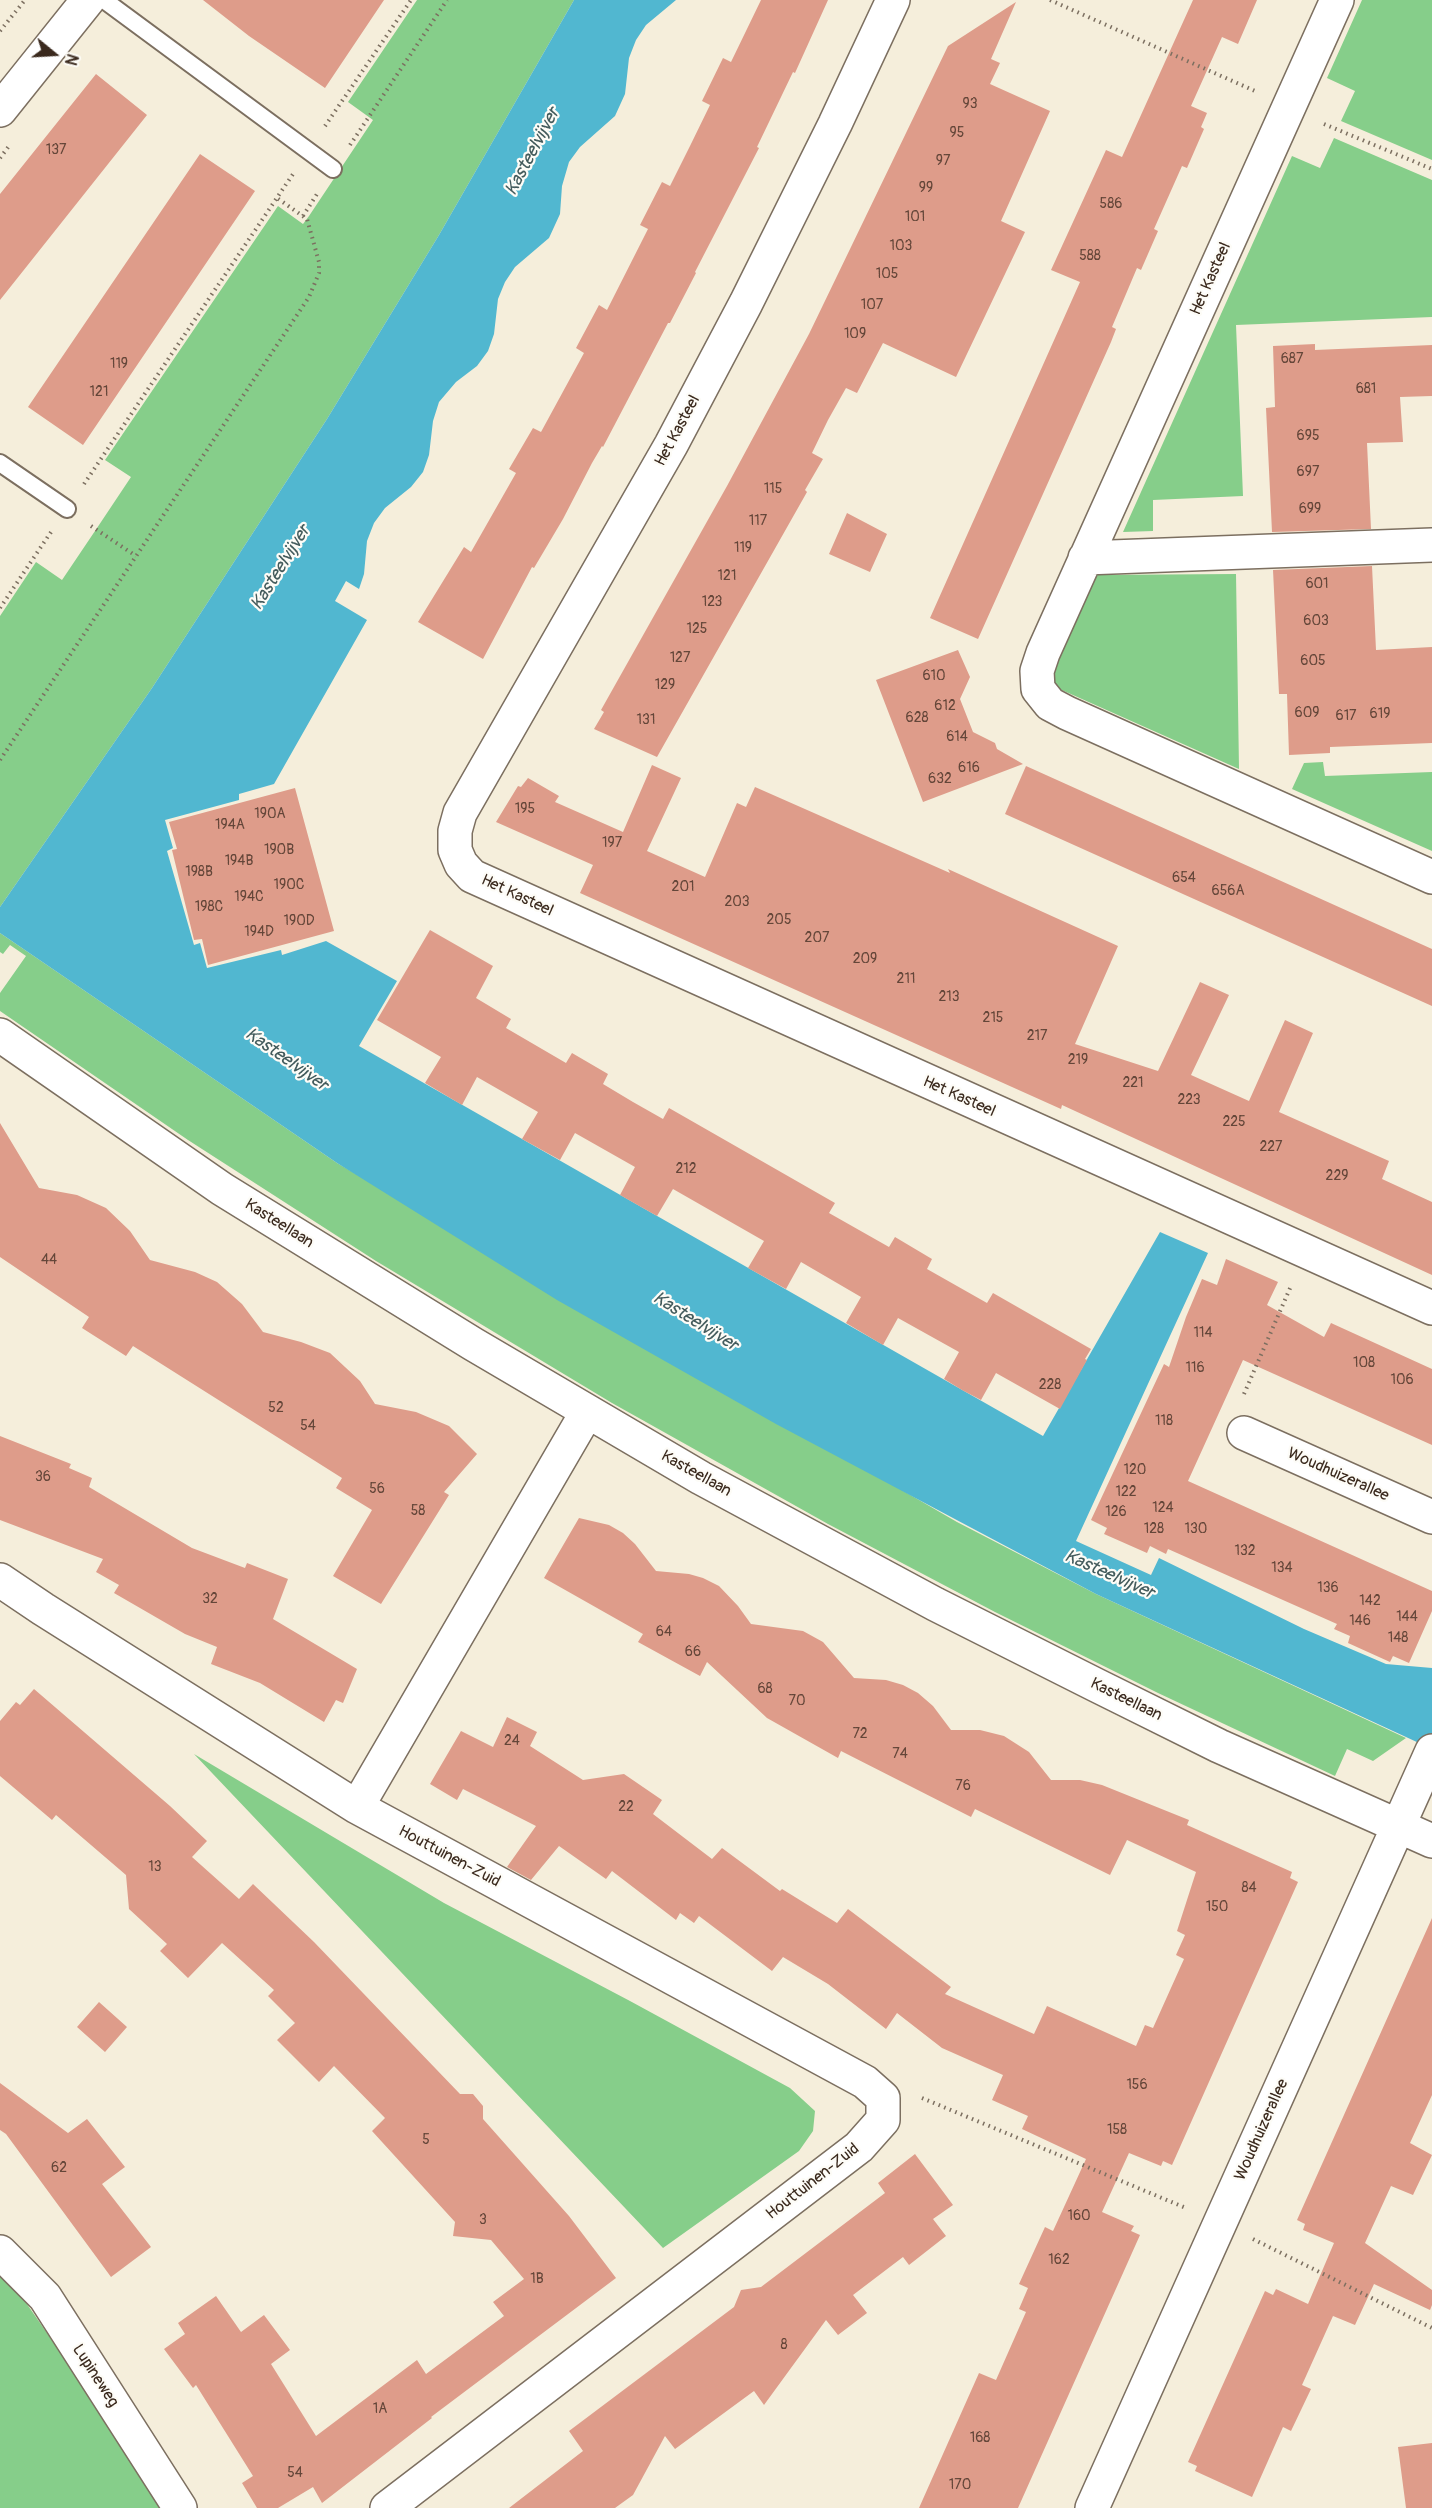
<!DOCTYPE html>
<html>
<head>
<meta charset="utf-8">
<style>
  body { margin:0 }
  #map { position:relative; width:1432px; height:2508px; overflow:hidden; background:#f5eedb; font-family:Pangolin,sans-serif }
  canvas { display:block }
  .north { position:absolute; left:24px; top:24px; width:60px; height:60px; -webkit-text-stroke:4px #fdfcf7; paint-order:stroke; rotate:108deg; font-size:16px; font-weight:700; line-height:24px; text-align:center; color:#3b2a1e }
  .north::after { content:''; display:block; margin:auto; width:21px; height:27px; background:#3b2a1e; clip-path:polygon(50% 0,100% 100%,50% 72%,0 100%) }
</style>
</head>
<body>
<div id="map">
<canvas width="1432" height="2508"></canvas>
<div class="north">N</div>
</div>
<script>
const c = document.querySelector('canvas').getContext('2d');
c.lineJoin = 'round';
function fillPath(path, color) { c.fillStyle = color; c.fill(path, 'evenodd'); }
const shape = rows => new Path2D(rows.map(r => 'M' + r).join(''));
function stroke(path, color, width, dash) { c.strokeStyle = color; c.lineWidth = width; c.lineCap = dash ? 'butt' : 'round'; c.setLineDash(dash || []); c.stroke(path); }
function label(font, color, halo, rows, align = 'center') {
  c.font = font + ' Pangolin,sans-serif'; c.lineWidth = 4.5; c.setLineDash([]); c.textBaseline = 'middle'; c.strokeStyle = halo; c.fillStyle = color; for (const [text, x, y, turn = 0] of rows) {
    c.save(); c.translate(x, y); c.rotate((+turn || 0) * Math.PI / 180); c.textAlign = isNaN(turn) ? turn : align; if (halo) c.strokeText(text, 0, 0); c.fillText(text, 0, 0); c.restore();
  }
}
fillPath(shape([
  [417,0,574,0,439,235,327,419,152,688,0,907,0,616,36,562,62,580,95,531,131,477,105,460,278,206,303,224,309,216,373,120,348,102],
  [1362,0,1432,0,1432,160,1341,121,1355,91,1327,78],
  [1334,138,1432,180,1432,317,1236,325,1243,496,1153,500,1153,531,1123,532,1292,156,1320,168],
  [1236,574,1239,769,1046,683,1095,575],
  [1323,762,1325,776,1432,772,1432,851,1292,789,1304,763],
  [0,933,337,1163,957,1522,1096,1594,1406,1738,1373,1761,1347,1749,1335,1776,1158,1693,995,1612,828,1524,612,1403,376,1261,188,1140,0,1011,0,993,26,956,10,945,3,954,0,952],
  [194,1754,444,1903,630,2001,790,2088,815,2111,813,2131,799,2151,663,2248],
  [0,2267,2,2268,168,2508,0,2508]
]), '#86ce8a');
fillPath(shape([
  [574,0,676,0,646,25,636,40,629,58,625,94,615,116,580,147,569,162,562,186,560,214,549,238,515,267,505,282,498,299,494,334,488,351,477,366,456,382,439,402,433,421,429,455,423,472,411,487,385,508,374,523,367,541,364,574,359,589,346,581,335,601,367,620,274,784,239,794,239,800,165,820,173,848,167,851,194,945,200,943,207,968,281,950,282,955,326,941,397,981,359,1046,1043,1436,1160,1232,1208,1253,1076,1541,1151,1575,1159,1558,1304,1629,1386,1664,1432,1668,1432,1749,1096,1594,776,1424,557,1300,337,1163,0,933,0,907,152,688,327,419,439,235]
]), '#51b7d0');
fillPath(shape([
  [203,0,384,0,325,88,249,36],
  [761,0,828,0,795,73,793,72,757,147,759,148,695,272,696,273,670,323,668,323,603,447,602,446,592,463,563,519,534,568,532,567,483,659,418,622,464,547,471,552,516,473,509,469,533,428,541,432,584,353,576,348,599,305,607,310,648,229,640,225,662,182,670,186,690,146,710,105,702,101,723,58,731,62],
  [1193,0,1257,0,1238,44,1222,37,1191,106,1207,113,1201,127,1204,129,1187,168,1182,166,1154,229,1158,231,1141,270,1137,268,1112,327,1116,329,1111,342,978,639,930,618,1080,282,1051,270,1106,150,1122,157],
  [1016,2,991,59,1000,63,990,84,1050,111,1001,221,1025,232,956,377,883,343,857,393,846,388,828,420,812,453,823,459,805,490,807,492,657,757,594,729,604,712,601,710,727,486,809,334,948,46],
  [96,74,147,115,0,300,0,194],
  [200,154,255,191,83,445,28,407],
  [1315,344,1315,350,1432,345,1432,396,1400,397,1403,442,1367,443,1371,529,1272,532,1266,408,1275,407,1273,346],
  [847,513,887,534,870,572,829,554],
  [1372,566,1376,650,1432,647,1432,743,1330,747,1330,753,1289,755,1287,694,1279,694,1273,570],
  [958,650,970,677,960,699,973,732,995,743,997,749,1023,764,923,802,876,680],
  [652,765,681,778,647,851,705,877,737,803,746,807,755,787,950,873,948,869,1118,946,1075,1044,1158,1071,1200,982,1229,995,1191,1075,1249,1101,1285,1020,1313,1033,1279,1112,1389,1161,1382,1179,1432,1202,1432,1275,1062,1105,1061,1109,580,893,593,865,496,822,518,786,521,787,528,778,559,796,555,802,623,832],
  [1026,766,1432,949,1432,1006,1005,814],
  [295,788,334,931,208,965,202,939,194,940,172,850,177,849,169,822],
  [430,930,493,966,476,998,511,1019,506,1028,566,1063,572,1053,608,1074,603,1084,633,1102,663,1119,669,1108,835,1203,829,1213,889,1247,895,1237,932,1259,927,1269,987,1303,993,1293,1091,1349,1085,1359,1087,1360,1060,1409,996,1373,981,1400,962,1390,944,1379,959,1352,898,1318,883,1345,846,1323,861,1297,801,1262,786,1289,748,1268,764,1241,673,1189,657,1216,620,1195,635,1167,575,1133,560,1160,522,1139,538,1112,477,1077,462,1105,425,1083,441,1057,377,1020],
  [0,1123,39,1188,77,1195,106,1208,130,1231,150,1260,195,1272,217,1282,242,1304,263,1332,301,1342,330,1353,360,1381,375,1404,416,1412,449,1426,477,1454,444,1492,449,1495,381,1604,333,1576,372,1510,336,1488,342,1478,133,1346,126,1356,82,1328,89,1317,0,1257],
  [1226,1259,1278,1282,1267,1305,1324,1337,1331,1323,1432,1369,1432,1445,1243,1360,1188,1481,1432,1591,1432,1611,1409,1663,1393,1656,1390,1662,1348,1643,1350,1636,1334,1629,1337,1624,1168,1549,1166,1554,1150,1546,1147,1553,1104,1534,1107,1528,1091,1520,1164,1364,1169,1367,1186,1317,1202,1279,1217,1285],
  [0,1436,71,1464,69,1468,92,1478,89,1487,192,1548,245,1568,247,1563,288,1579,273,1619,357,1669,343,1703,336,1700,324,1722,260,1683,211,1664,217,1647,185,1634,114,1593,119,1585,96,1572,103,1559,0,1520],
  [579,1518,609,1525,623,1533,635,1544,656,1571,689,1574,703,1578,719,1586,738,1606,751,1624,803,1631,823,1642,854,1678,886,1680,903,1685,918,1693,933,1706,951,1730,980,1730,1004,1736,1029,1752,1051,1780,1080,1780,1102,1785,1189,1820,1187,1825,1292,1872,1290,1878,1298,1882,1172,2165,1163,2161,1161,2166,1129,2153,1102,2212,1134,2226,1131,2231,1140,2235,1018,2508,919,2508,979,2373,996,2380,1026,2312,1019,2309,1028,2288,1019,2284,1045,2227,1053,2231,1086,2159,1022,2129,1028,2116,992,2100,1003,2075,942,2048,897,2013,886,2029,828,1984,783,1957,772,1971,699,1916,694,1923,680,1913,676,1920,612,1871,606,1879,559,1846,531,1880,507,1867,536,1826,463,1789,457,1800,430,1784,461,1731,493,1747,507,1717,537,1732,530,1746,583,1780,624,1774,662,1800,653,1814,712,1859,722,1848,780,1891,782,1889,837,1923,848,1909,951,1987,945,1994,1034,2034,1047,2006,1136,2046,1145,2025,1153,2028,1184,1959,1176,1955,1185,1935,1177,1931,1196,1872,1127,1840,1110,1875,975,1809,971,1817,841,1751,838,1758,767,1718,707,1662,700,1676,638,1642,643,1634,544,1578],
  [34,1689,170,1806,207,1841,192,1857,239,1899,253,1884,314,1942,460,2094,473,2094,483,2106,483,2119,569,2216,616,2278,431,2417,432,2418,322,2503,313,2487,278,2508,257,2508,242,2483,253,2476,196,2385,193,2388,164,2349,185,2334,178,2323,216,2296,241,2332,264,2315,290,2350,271,2364,316,2436,417,2360,426,2374,504,2316,493,2302,524,2279,491,2240,453,2236,455,2222,372,2131,385,2118,334,2066,319,2082,277,2040,295,2023,268,1996,274,1990,222,1943,188,1978,160,1951,167,1944,129,1909,126,1875,56,1815,52,1820,0,1776,0,1721,16,1702,20,1705],
  [1432,1918,1432,2095,1410,2143,1432,2155,1413,2195,1391,2186,1365,2243,1432,2290,1432,2305,1430,2310,1374,2284,1355,2325,1333,2316,1302,2385,1311,2389,1291,2431,1283,2427,1252,2497,1195,2471,1197,2466,1188,2462,1265,2291,1273,2295,1276,2289,1308,2304,1334,2243,1303,2230,1305,2224,1297,2220],
  [99,2002,127,2027,105,2052,77,2027],
  [0,2083,68,2133,87,2119,125,2167,102,2184,151,2247,111,2277,6,2134,0,2130],
  [915,2154,953,2205,933,2219,946,2236,909,2265,903,2257,853,2295,867,2313,838,2335,826,2320,764,2405,754,2391,675,2449,665,2436,633,2495,615,2508,509,2508,583,2451,569,2431,734,2307,741,2290,761,2287,885,2193,878,2183],
  [1432,2443,1432,2508,1406,2508,1398,2447]
]), '#de9c8a');
const lane = shape([
  [104,0,333,169],
  [0,463,67,509]
]);
const street = shape([
  [893,0,835,124,746,303,671,445,460,813,455,831,455,850,461,864,472,876,1432,1308],
  [1337,0,1043,653,1037,671,1038,689,1050,704,1067,713,1432,877],
  [0,110,88,0],
  [1085,558,1432,545],
  [0,1035,222,1189,473,1344,701,1478,935,1604,1096,1685,1219,1746,1432,1841],
  [1244,1433,1432,1517],
  [0,1580,43,1609,357,1807,865,2082,883,2098,883,2120,859,2147,387,2508],
  [357,1807,587,1412],
  [0,2252,45,2297,180,2508],
  [1092,2508,1432,1751]
]);
stroke(lane, '#7c6f60', 20);
stroke(street, '#7c6f60', 36);
stroke(shape([
  [1050,0,1255,91],
  [0,31,25,0],
  [1324,124,1432,169],
  [325,126,411,0],
  [350,145,447,0],
  [0,158,9,146],
  [303,216,317,194],
  [84,484,293,174],
  [91,526,136,556],
  [0,608,51,532],
  [0,760,309,297,319,273,319,262,307,219,277,198],
  [1244,1394,1291,1286],
  [922,2098,1186,2208],
  [1253,2239,1432,2328]
]), '#7c6f60', 4, [1.5, 4.5]);
stroke(lane, '#fff', 16);
stroke(street, '#fff', 33);
label('14px', '#644639', null, [
  ["93",970,104],
  ["95",957,133],
  ["137",56,150],
  ["97",943,161],
  ["99",926,188],
  ["586",1111,204],
  ["101",915,217],
  ["103",901,246],
  ["588",1090,256],
  ["105",887,274],
  ["107",872,305],
  ["109",855,334],
  ["687",1292,359],
  ["119",119,364],
  ["681",1366,389],
  ["121",99,392],
  ["695",1308,436],
  ["697",1308,472],
  ["115",773,489],
  ["699",1310,509],
  ["117",758,521],
  ["119",743,548],
  ["121",727,576],
  ["601",1317,584],
  ["123",712,602],
  ["603",1316,621],
  ["125",697,629],
  ["127",680,658],
  ["605",1313,661],
  ["610",934,676],
  ["129",665,685],
  ["612",945,706],
  ["609",1307,713],
  ["619",1380,714],
  ["617",1346,716],
  ["628",917,718],
  ["131",646,720],
  ["614",957,737],
  ["616",969,768],
  ["632",940,779],
  ["195",525,809],
  ["190A",270,814],
  ["194A",230,825],
  ["197",612,843],
  ["190B",279,850],
  ["194B",239,861],
  ["198B",199,872],
  ["654",1184,878],
  ["190C",289,885],
  ["201",683,887],
  ["656A",1228,891],
  ["194C",249,897],
  ["203",737,902],
  ["198C",209,907],
  ["205",779,920],
  ["190D",299,921],
  ["194D",259,932],
  ["207",817,938],
  ["209",865,959],
  ["211",906,979],
  ["213",949,997],
  ["215",993,1018],
  ["217",1037,1036],
  ["219",1078,1060],
  ["221",1133,1083],
  ["223",1189,1100],
  ["225",1234,1122],
  ["227",1271,1147],
  ["212",686,1169],
  ["229",1337,1176],
  ["44",49,1260],
  ["114",1203,1333],
  ["108",1364,1363],
  ["116",1195,1368],
  ["106",1402,1380],
  ["228",1050,1385],
  ["52",276,1408],
  ["118",1164,1421],
  ["54",308,1426],
  ["120",1135,1470],
  ["36",43,1477],
  ["56",377,1489],
  ["122",1126,1492],
  ["124",1163,1508],
  ["58",418,1511],
  ["126",1116,1512],
  ["128",1154,1529],
  ["130",1196,1529],
  ["132",1245,1551],
  ["134",1282,1568],
  ["136",1328,1588],
  ["32",210,1599],
  ["142",1370,1601],
  ["144",1407,1617],
  ["146",1360,1621],
  ["64",664,1632],
  ["148",1398,1638],
  ["66",693,1652],
  ["68",765,1689],
  ["70",797,1701],
  ["72",860,1734],
  ["24",512,1741],
  ["74",900,1754],
  ["76",963,1786],
  ["22",626,1807],
  ["13",155,1867],
  ["84",1249,1888],
  ["150",1217,1907],
  ["156",1137,2085],
  ["158",1117,2130],
  ["5",426,2140],
  ["62",59,2168],
  ["160",1079,2216],
  ["3",483,2220],
  ["162",1059,2260],
  ["1B",537,2279],
  ["8",784,2345],
  ["1A",380,2409],
  ["168",980,2438],
  ["54",295,2473],
  ["170",960,2485]
]);
label('16px', '#3b2a1e', '#fdfcf7', [
  ["Het Kasteel",1211,279,-66],
  ["Het Kasteel",678,431,-62],
  ["Het Kasteel",517,896,25],
  ["Het Kasteel",959,1097,24],
  ["Kasteellaan",279,1224,32],
  ["Kasteellaan",696,1474,29],
  ["Woudhuizerallee",1338,1475,24],
  ["Kasteellaan",1126,1700,26],
  ["Houttuinen-Zuid",449,1857,28],
  ["Woudhuizerallee",1262,2130,-66],
  ["Houttuinen-Zuid",813,2182,-38],
  ["Lupineweg",95,2376,57]
]);
label('italic 18px', '#435b5c', '#fdfcf7', [
  ["Kasteelvijver",533,152,-62],
  ["Kasteelvijver",281,568,-58],
  ["Kasteelvijver",286,1060,35],
  ["Kasteelvijver",695,1322,32],
  ["Kasteelvijver",1109,1575,24]
]);
</script>
</body>
</html>
